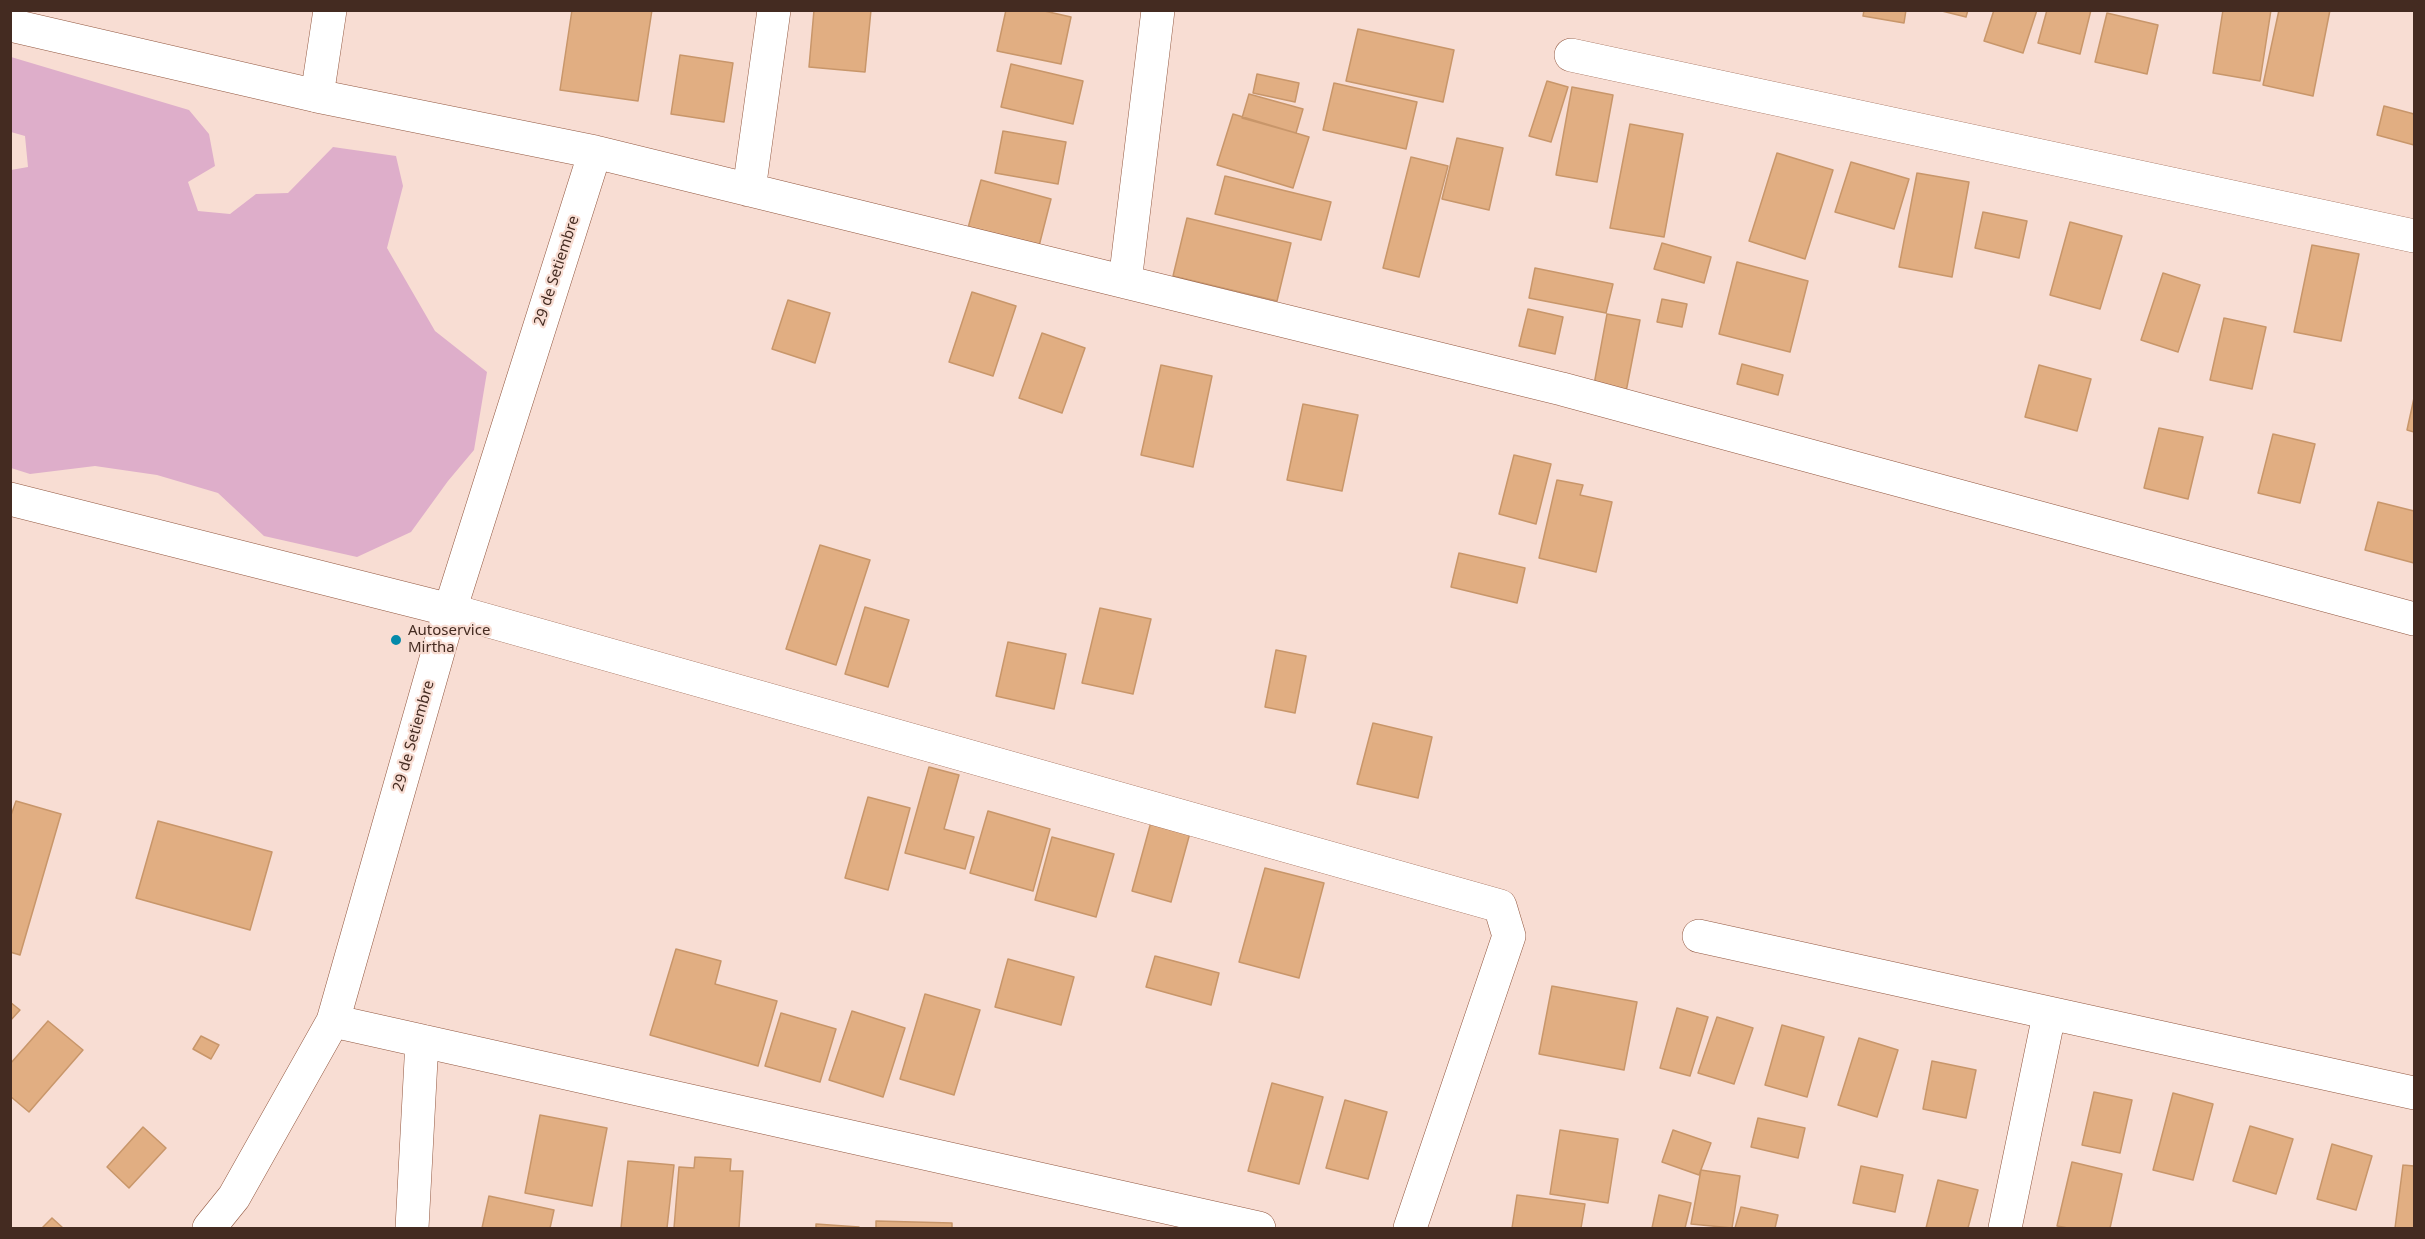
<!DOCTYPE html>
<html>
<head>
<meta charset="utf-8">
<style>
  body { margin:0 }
  #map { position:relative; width:2425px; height:1239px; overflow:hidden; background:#f8ddd3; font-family:"Noto Sans",sans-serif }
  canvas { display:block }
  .frame { position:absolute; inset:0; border:12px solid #442b21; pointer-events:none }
</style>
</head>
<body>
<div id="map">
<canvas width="2425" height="1239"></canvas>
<div class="frame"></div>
</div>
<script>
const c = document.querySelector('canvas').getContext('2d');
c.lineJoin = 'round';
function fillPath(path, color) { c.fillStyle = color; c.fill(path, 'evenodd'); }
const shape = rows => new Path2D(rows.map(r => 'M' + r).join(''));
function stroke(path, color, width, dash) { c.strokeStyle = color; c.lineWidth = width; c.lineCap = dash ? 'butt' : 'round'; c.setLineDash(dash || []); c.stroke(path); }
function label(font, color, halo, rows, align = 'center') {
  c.font = font + ' "Noto Sans",sans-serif'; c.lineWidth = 4.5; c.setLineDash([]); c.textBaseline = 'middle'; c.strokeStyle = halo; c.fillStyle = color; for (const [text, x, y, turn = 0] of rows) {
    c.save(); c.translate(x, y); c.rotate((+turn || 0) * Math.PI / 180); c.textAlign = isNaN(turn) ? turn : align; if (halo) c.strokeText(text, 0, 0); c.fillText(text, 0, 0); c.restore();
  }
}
fillPath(shape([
  [11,57,189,110,209,134,215,166,188,182,198,211,230,214,256,194,288,193,333,147,396,156,403,186,387,248,435,331,487,372,474,450,448,481,411,532,357,557,264,536,218,493,157,475,95,466,30,474,11,468,11,170,28,167,25,136,11,132]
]), '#deaeca');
const building = shape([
  [572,10,652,10,638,101,560,90,572,10],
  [814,10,871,10,865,72,809,67,814,10],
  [1006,10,1040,10,1071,17,1061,64,997,51,1006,10],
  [1864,10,1906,10,1904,23,1863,16,1864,10],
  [1938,10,1968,10,1966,17,1938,10],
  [1994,10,2037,10,2023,53,1984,41,1994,10],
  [2047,10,2091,10,2080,54,2038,43,2047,10],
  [2223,10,2271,10,2260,81,2213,73,2223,10],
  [2279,10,2330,10,2313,96,2263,85,2279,10],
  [2107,13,2158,25,2147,74,2095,62,2107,13],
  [1358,29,1454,50,1443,102,1346,81,1358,29],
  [680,55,733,63,724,122,671,114,680,55],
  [1011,64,1083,81,1073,124,1001,107,1011,64],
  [1257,74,1299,83,1295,102,1253,93,1257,74],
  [1547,81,1568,87,1551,142,1529,136,1547,81],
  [1334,83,1417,102,1406,149,1323,130,1334,83],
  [1572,87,1613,95,1597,182,1556,175,1572,87],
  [1249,94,1303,109,1296,133,1242,118,1249,94],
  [2384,106,2414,114,2414,145,2377,135,2384,106],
  [1233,114,1309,137,1293,188,1217,165,1233,114],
  [1630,124,1683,134,1664,237,1610,228,1630,124],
  [1003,131,1066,142,1058,184,995,173,1003,131],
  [1457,138,1503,148,1489,210,1442,199,1457,138],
  [1777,153,1833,170,1805,259,1749,241,1777,153],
  [1411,157,1448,166,1419,277,1383,268,1411,157],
  [1851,162,1909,179,1894,229,1835,212,1851,162],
  [1917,173,1969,182,1952,277,1899,267,1917,173],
  [1225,176,1331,202,1321,240,1215,214,1225,176],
  [981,180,1051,199,1039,246,968,228,981,180],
  [1983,212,2027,221,2019,258,1975,248,1983,212],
  [1187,218,1291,243,1277,301,1173,276,1187,218],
  [2070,222,2122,236,2100,309,2050,295,2070,222],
  [1662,243,1711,257,1704,283,1654,269,1662,243],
  [2312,245,2359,254,2341,341,2294,332,2312,245],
  [1737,262,1808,281,1790,352,1719,334,1737,262],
  [1535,268,1613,284,1606,313,1529,298,1535,268],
  [2163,273,2200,285,2178,352,2141,340,2163,273],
  [972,292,1016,306,993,376,949,362,972,292],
  [1662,299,1687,304,1682,327,1657,322,1662,299],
  [788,300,830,313,815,363,772,349,788,300],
  [1528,309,1563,317,1555,354,1519,346,1528,309],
  [1607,314,1640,320,1625,397,1593,390,1607,314],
  [2224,318,2266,327,2252,389,2210,380,2224,318],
  [1042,333,1085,348,1062,413,1019,398,1042,333],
  [1742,364,1783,375,1778,395,1737,384,1742,364],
  [1161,365,1212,376,1193,467,1141,455,1161,365],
  [2039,365,2091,379,2077,431,2025,417,2039,365],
  [2414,398,2414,432,2407,430,2414,398],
  [1303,404,1358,415,1342,491,1287,480,1303,404],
  [2159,428,2203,437,2188,499,2144,488,2159,428],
  [2273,434,2315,444,2300,503,2258,493,2273,434],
  [1514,455,1551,464,1536,524,1499,514,1514,455],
  [1557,480,1583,485,1580,495,1612,502,1596,572,1539,558,1557,480],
  [2378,502,2414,511,2414,563,2365,550,2378,502],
  [820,545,870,560,836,665,786,649,820,545],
  [1459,553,1525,568,1517,603,1451,587,1459,553],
  [865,607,909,620,888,687,845,674,865,607],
  [1100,608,1151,619,1133,694,1082,683,1100,608],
  [1008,642,1066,654,1054,709,996,696,1008,642],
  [1276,650,1306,656,1295,713,1265,707,1276,650],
  [1373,723,1432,737,1418,798,1357,784,1373,723],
  [929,767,959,775,944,829,974,837,965,869,905,853,929,767],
  [868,797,910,808,888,890,845,878,868,797],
  [16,801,61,814,20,955,10,952,10,818,16,801],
  [988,811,1050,829,1033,891,970,873,988,811],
  [158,821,272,852,250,930,136,898,158,821],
  [1151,822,1190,833,1171,902,1132,891,1151,822],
  [1052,837,1114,854,1096,917,1035,900,1052,837],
  [1265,868,1324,883,1299,978,1239,962,1265,868],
  [676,949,721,961,715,984,777,1001,758,1066,650,1035,676,949],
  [1155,956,1219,973,1211,1005,1146,987,1155,956],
  [1008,959,1074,977,1061,1025,995,1007,1008,959],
  [1552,986,1637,1002,1624,1070,1539,1054,1552,986],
  [925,994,980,1010,954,1095,900,1079,925,994],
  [10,1002,20,1010,10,1021,10,1002],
  [1677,1008,1708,1017,1690,1076,1660,1068,1677,1008],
  [852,1011,905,1028,883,1097,829,1080,852,1011],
  [781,1013,836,1029,820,1082,765,1066,781,1013],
  [1717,1017,1753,1028,1734,1084,1698,1073,1717,1017],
  [48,1021,83,1050,29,1112,10,1096,10,1064,48,1021],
  [1782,1025,1824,1037,1807,1097,1765,1085,1782,1025],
  [201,1036,219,1045,211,1059,193,1049,201,1036],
  [1859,1038,1898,1050,1877,1117,1838,1105,1859,1038],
  [1932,1061,1976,1070,1966,1118,1923,1109,1932,1061],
  [1272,1083,1323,1097,1299,1184,1248,1171,1272,1083],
  [2094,1092,2132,1100,2120,1153,2082,1145,2094,1092],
  [2173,1093,2213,1104,2193,1180,2153,1170,2173,1093],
  [1345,1100,1387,1112,1368,1179,1326,1168,1345,1100],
  [540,1115,607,1128,592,1206,525,1193,540,1115],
  [1758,1118,1805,1128,1798,1158,1751,1147,1758,1118],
  [2250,1126,2293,1139,2276,1194,2233,1181,2250,1126],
  [143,1127,166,1148,129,1188,107,1167,143,1127],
  [1560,1130,1618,1139,1608,1203,1550,1194,1560,1130],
  [1673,1130,1711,1143,1699,1175,1662,1162,1673,1130],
  [2332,1144,2372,1156,2356,1210,2317,1199,2332,1144],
  [695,1157,731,1159,730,1171,743,1171,739,1228,674,1228,679,1167,694,1168,695,1157],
  [628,1161,674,1165,667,1228,621,1228,628,1161],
  [2072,1162,2122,1174,2110,1228,2068,1228,2057,1226,2072,1162],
  [2403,1165,2414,1166,2414,1228,2395,1228,2403,1165],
  [1861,1166,1903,1175,1895,1212,1853,1203,1861,1166],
  [1701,1170,1740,1176,1732,1228,1691,1224,1701,1170],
  [1938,1180,1978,1190,1968,1228,1926,1228,1938,1180],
  [1517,1195,1585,1204,1581,1228,1512,1228,1517,1195],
  [1659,1195,1691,1203,1685,1228,1652,1228,1659,1195],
  [489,1196,554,1210,550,1228,482,1228,489,1196],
  [1741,1207,1778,1215,1775,1228,1735,1228,1741,1207],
  [52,1218,63,1228,42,1228,52,1218],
  [876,1221,952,1223,952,1228,876,1228,876,1221],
  [816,1224,859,1227,859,1228,816,1228,816,1224]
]);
fillPath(building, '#e1ae82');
stroke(building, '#c8966a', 1.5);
const minor = shape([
  [10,25,317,96,595,152,1562,389,2414,619],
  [1571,55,2414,236],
  [317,96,330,10],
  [749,190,774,10],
  [1125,282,1158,10],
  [10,499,450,610,1500,906,1509,936,1410,1228],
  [1699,936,2414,1093],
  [333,1021,1259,1228],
  [209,1228,234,1197,333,1021,450,610,595,152],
  [412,1228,422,1041],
  [2005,1228,2049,1015]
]);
stroke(minor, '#925841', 34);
stroke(minor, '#fff', 33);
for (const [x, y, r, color] of [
  [396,640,6,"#048aaa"]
]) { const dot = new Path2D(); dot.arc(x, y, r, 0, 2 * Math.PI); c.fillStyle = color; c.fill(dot); stroke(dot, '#f8ddd3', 2); }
label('15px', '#442b21', '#f8ddd3', [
  ["29 de Setiembre",557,271,-72],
  ["29 de Setiembre",414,736,-74]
]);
label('15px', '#442b21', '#f8ddd3', [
  ["Autoservice",408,631],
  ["Mirtha",408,648]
], 'left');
</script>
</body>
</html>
